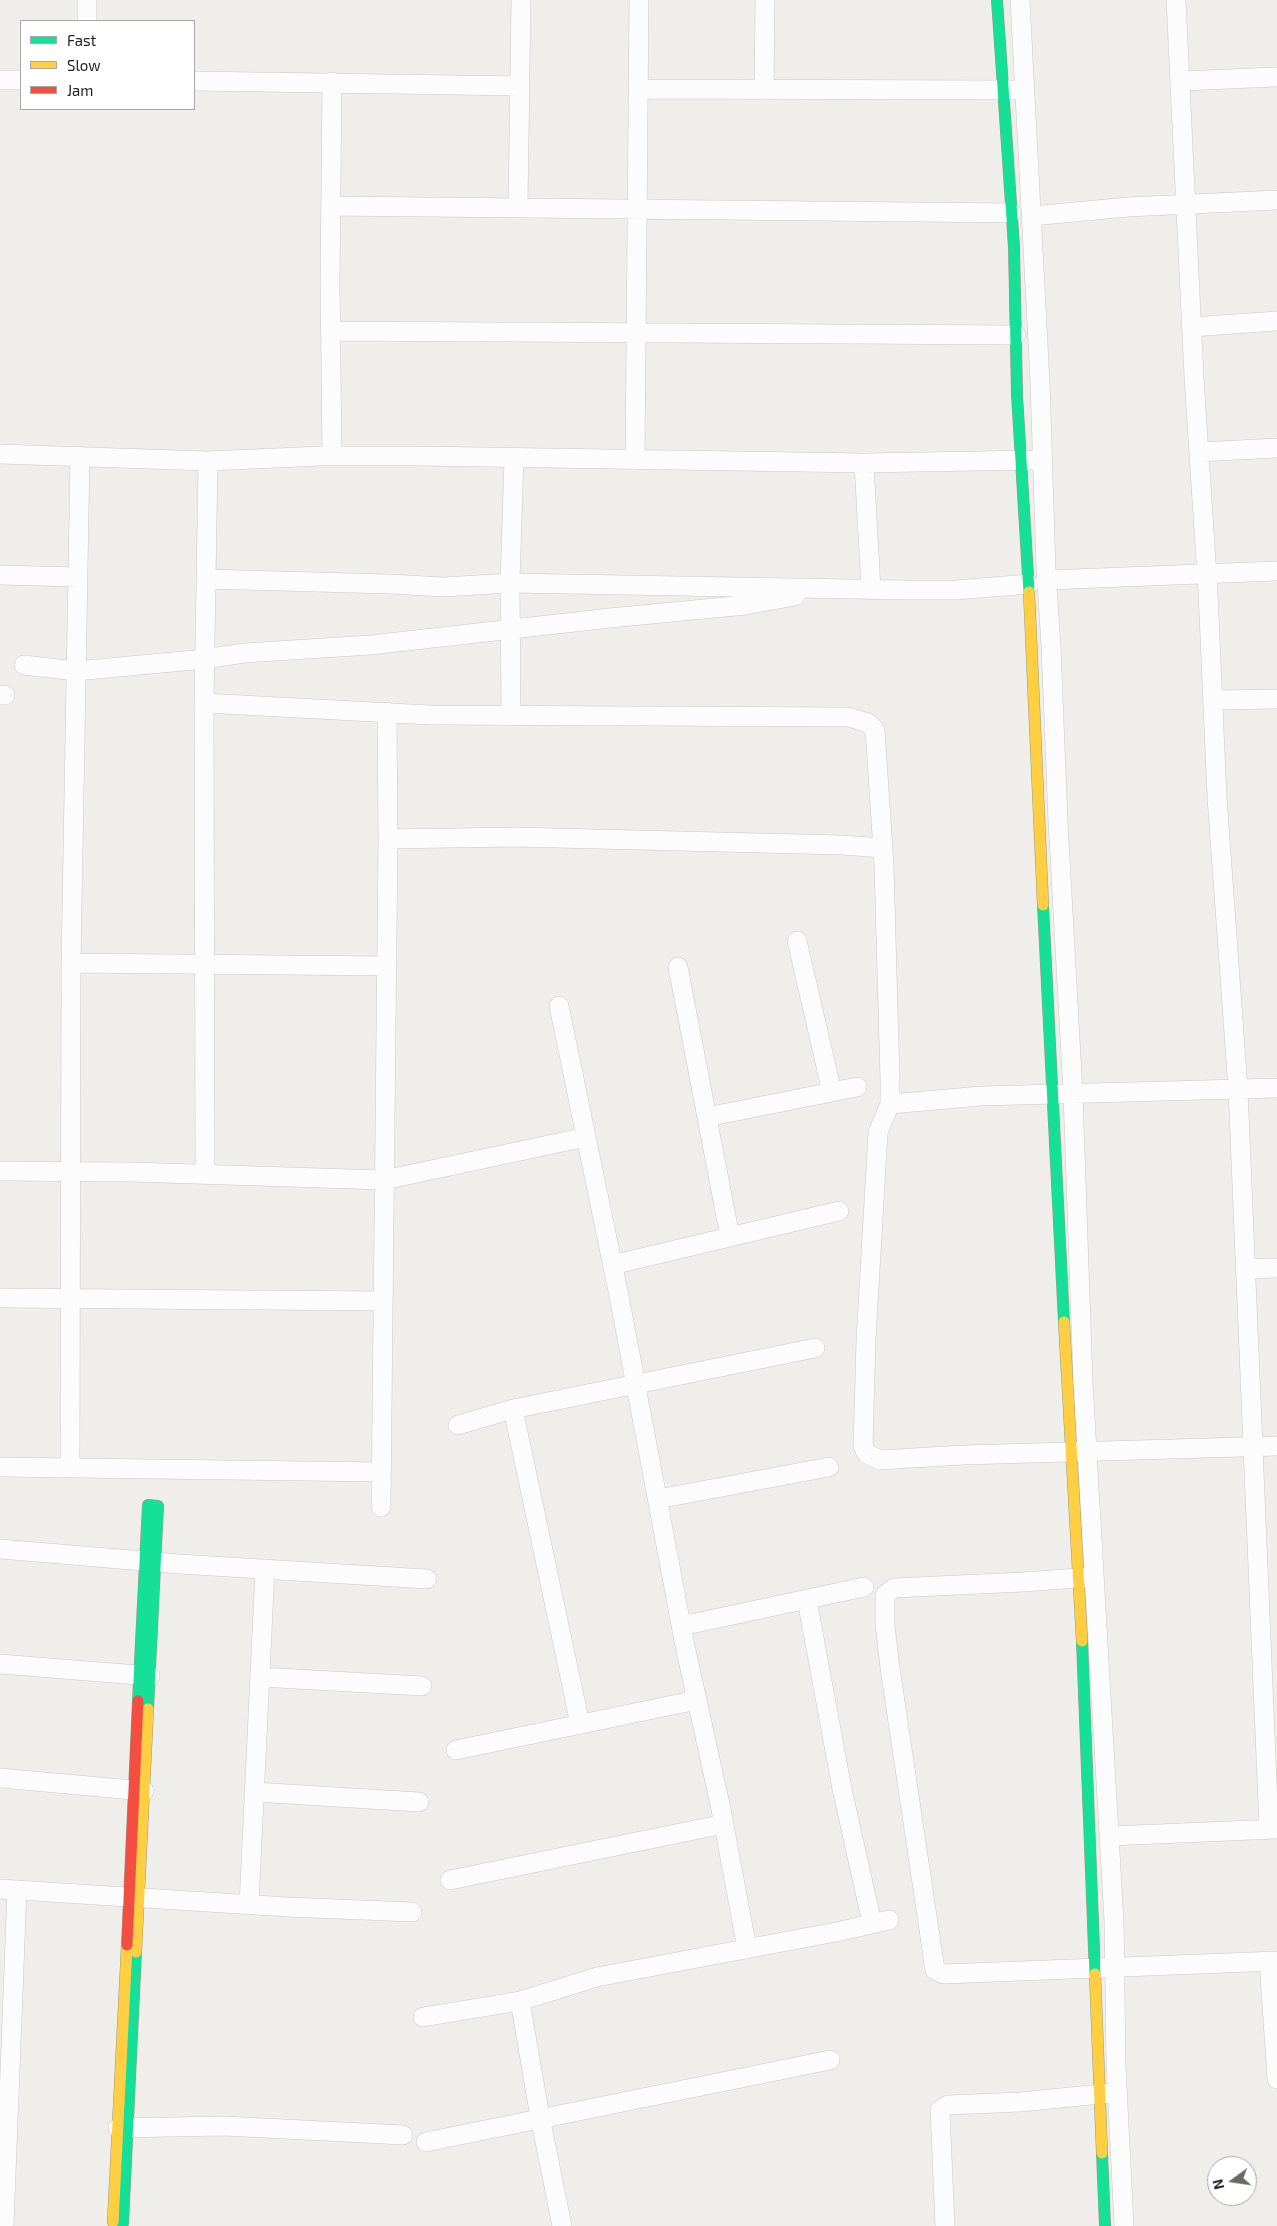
<!DOCTYPE html>
<html>
<head>
<meta charset="utf-8">
<style>
  body { margin:0 }
  #map { position:relative; width:1277px; height:2226px; overflow:hidden; background:#f0eeeb; font-family:"Exo 2",sans-serif }
  canvas { display:block }
  .legend { position:absolute; left:20px; top:20px; width:175px; height:90px; box-sizing:border-box; background:#fff; border:1px solid #a7a7a7; margin:0; padding:6px 9px; list-style:none; font-size:15px; color:#222 }
  .legend li { display:flex; align-items:center; gap:10px; height:25px }
  .legend b { width:25px; border:1px solid #a7a7a7 }
  .north { position:absolute; left:1207px; top:2156px; width:50px; height:50px; box-sizing:border-box; background:#fff; border:1px solid #a7a7a7; border-radius:50%; rotate:256deg; font-size:14px; font-weight:700; line-height:20px; text-align:center; color:#222 }
  .north::after { content:''; display:block; margin:auto; width:18px; height:22px; background:#6a6968; clip-path:polygon(50% 0,100% 100%,50% 72%,0 100%) }
</style>
</head>
<body>
<div id="map">
<canvas width="1277" height="2226"></canvas>
<ul class="legend">
<li><b style="height:6px;background:#16e098"></b>Fast</li>
<li><b style="height:6px;background:#ffcf43"></b>Slow</li>
<li><b style="height:6px;background:#f24e42"></b>Jam</li>
</ul>
<div class="north">N</div>
</div>
<script>
const c = document.querySelector('canvas').getContext('2d');
c.lineJoin = 'round';
const shape = rows => new Path2D(rows.map(r => 'M' + r).join(''));
function stroke(path, color, width, dash) { c.strokeStyle = color; c.lineWidth = width; c.lineCap = dash ? 'butt' : 'round'; c.setLineDash(dash || []); c.stroke(path); }
const street = shape([
  [1020,0,1040,382,1046,569,1051,646,1058,821,1073,1093,1083,1382,1114,1921,1116,2064,1124,2226],
  [1176,0,1194,377,1208,592,1217,797,1238,1089,1269,1829],
  [87,21,87,0],
  [0,80,21,80],
  [194,81,520,86],
  [1181,81,1277,77],
  [638,89,1015,90],
  [764,90,765,0],
  [331,206,1011,213],
  [518,208,521,0],
  [1032,216,1128,207,1277,200],
  [1192,327,1277,321],
  [331,331,1016,335],
  [1199,452,1277,448],
  [0,454,208,461,321,456,419,456,864,463,1034,460],
  [332,456,330,283,332,82],
  [635,460,639,0],
  [864,463,871,589],
  [0,575,78,577],
  [206,579,389,584,444,587,510,583,908,590,956,590,1029,584],
  [1047,580,1277,571],
  [24,665,76,671,205,659,244,653,371,645,610,618,746,605,795,596],
  [0,695,5,695],
  [1213,700,1277,699],
  [204,703,430,715,849,717,868,723,875,730,884,865,890,1080,890,1104,878,1132,866,1340,863,1446,867,1454,880,1460,963,1455,1277,1446],
  [511,715,510,583,514,458],
  [388,839,515,837,842,845,882,848],
  [797,941,832,1092],
  [71,963,387,966],
  [678,967,730,1237],
  [559,1006,619,1296,685,1646,721,1809,747,1949],
  [890,1104,981,1096,1277,1088],
  [707,1117,857,1087],
  [0,1171,131,1172,384,1180,586,1137],
  [205,1174,204,703,208,461],
  [612,1265,839,1211],
  [1245,1269,1277,1268],
  [0,1298,383,1301],
  [513,1409,580,1724],
  [458,1425,513,1409,815,1348],
  [0,1467,381,1472],
  [70,1468,71,963,80,456],
  [658,1499,829,1467],
  [381,1507,388,839,387,712],
  [0,1549,179,1564,427,1579],
  [1092,1577,1023,1582,894,1588,885,1595,885,1625,890,1668,935,1970,944,1974,1277,1961],
  [807,1600,842,1789,872,1923],
  [681,1626,864,1587],
  [0,1664,150,1676],
  [260,1677,422,1686],
  [456,1750,697,1700],
  [0,1778,144,1791],
  [254,1792,419,1802],
  [1109,1836,1277,1829],
  [450,1880,724,1824],
  [0,1889,287,1907,412,1912],
  [249,1905,265,1569],
  [1269,1961,1277,2079],
  [520,2001,540,2117,562,2226],
  [423,2017,520,2001,597,1977,841,1931,889,1920],
  [118,2128,224,2126,403,2135],
  [426,2142,830,2060],
  [4,2226,17,1890],
  [945,2226,940,2110,948,2105,1021,2102,1111,2093]
]);
const fast = shape([
  [997,0,1014,247,1017,395,1029,592],
  [1043,905,1064,1322],
  [1082,1641,1095,1974],
  [138,1701,148,1505,158,1506,148,1709],
  [1102,2153,1105,2226],
  [123,2223,136,1952]
]);
const slow = shape([
  [1029,592,1043,905],
  [1064,1322,1082,1641],
  [136,1952,148,1709],
  [1095,1974,1102,2153],
  [113,2222,127,1945]
]);
const jam = shape([
  [127,1945,138,1701]
]);
stroke(street, '#c9c8c7', 20);
stroke(fast, '#999a82', 12);
stroke(slow, '#999a82', 12);
stroke(jam, '#999a82', 12);
stroke(street, '#fdfcfc', 19);
stroke(fast, '#16e098', 11);
stroke(slow, '#ffcf43', 11);
stroke(jam, '#f24e42', 11);
</script>
</body>
</html>
